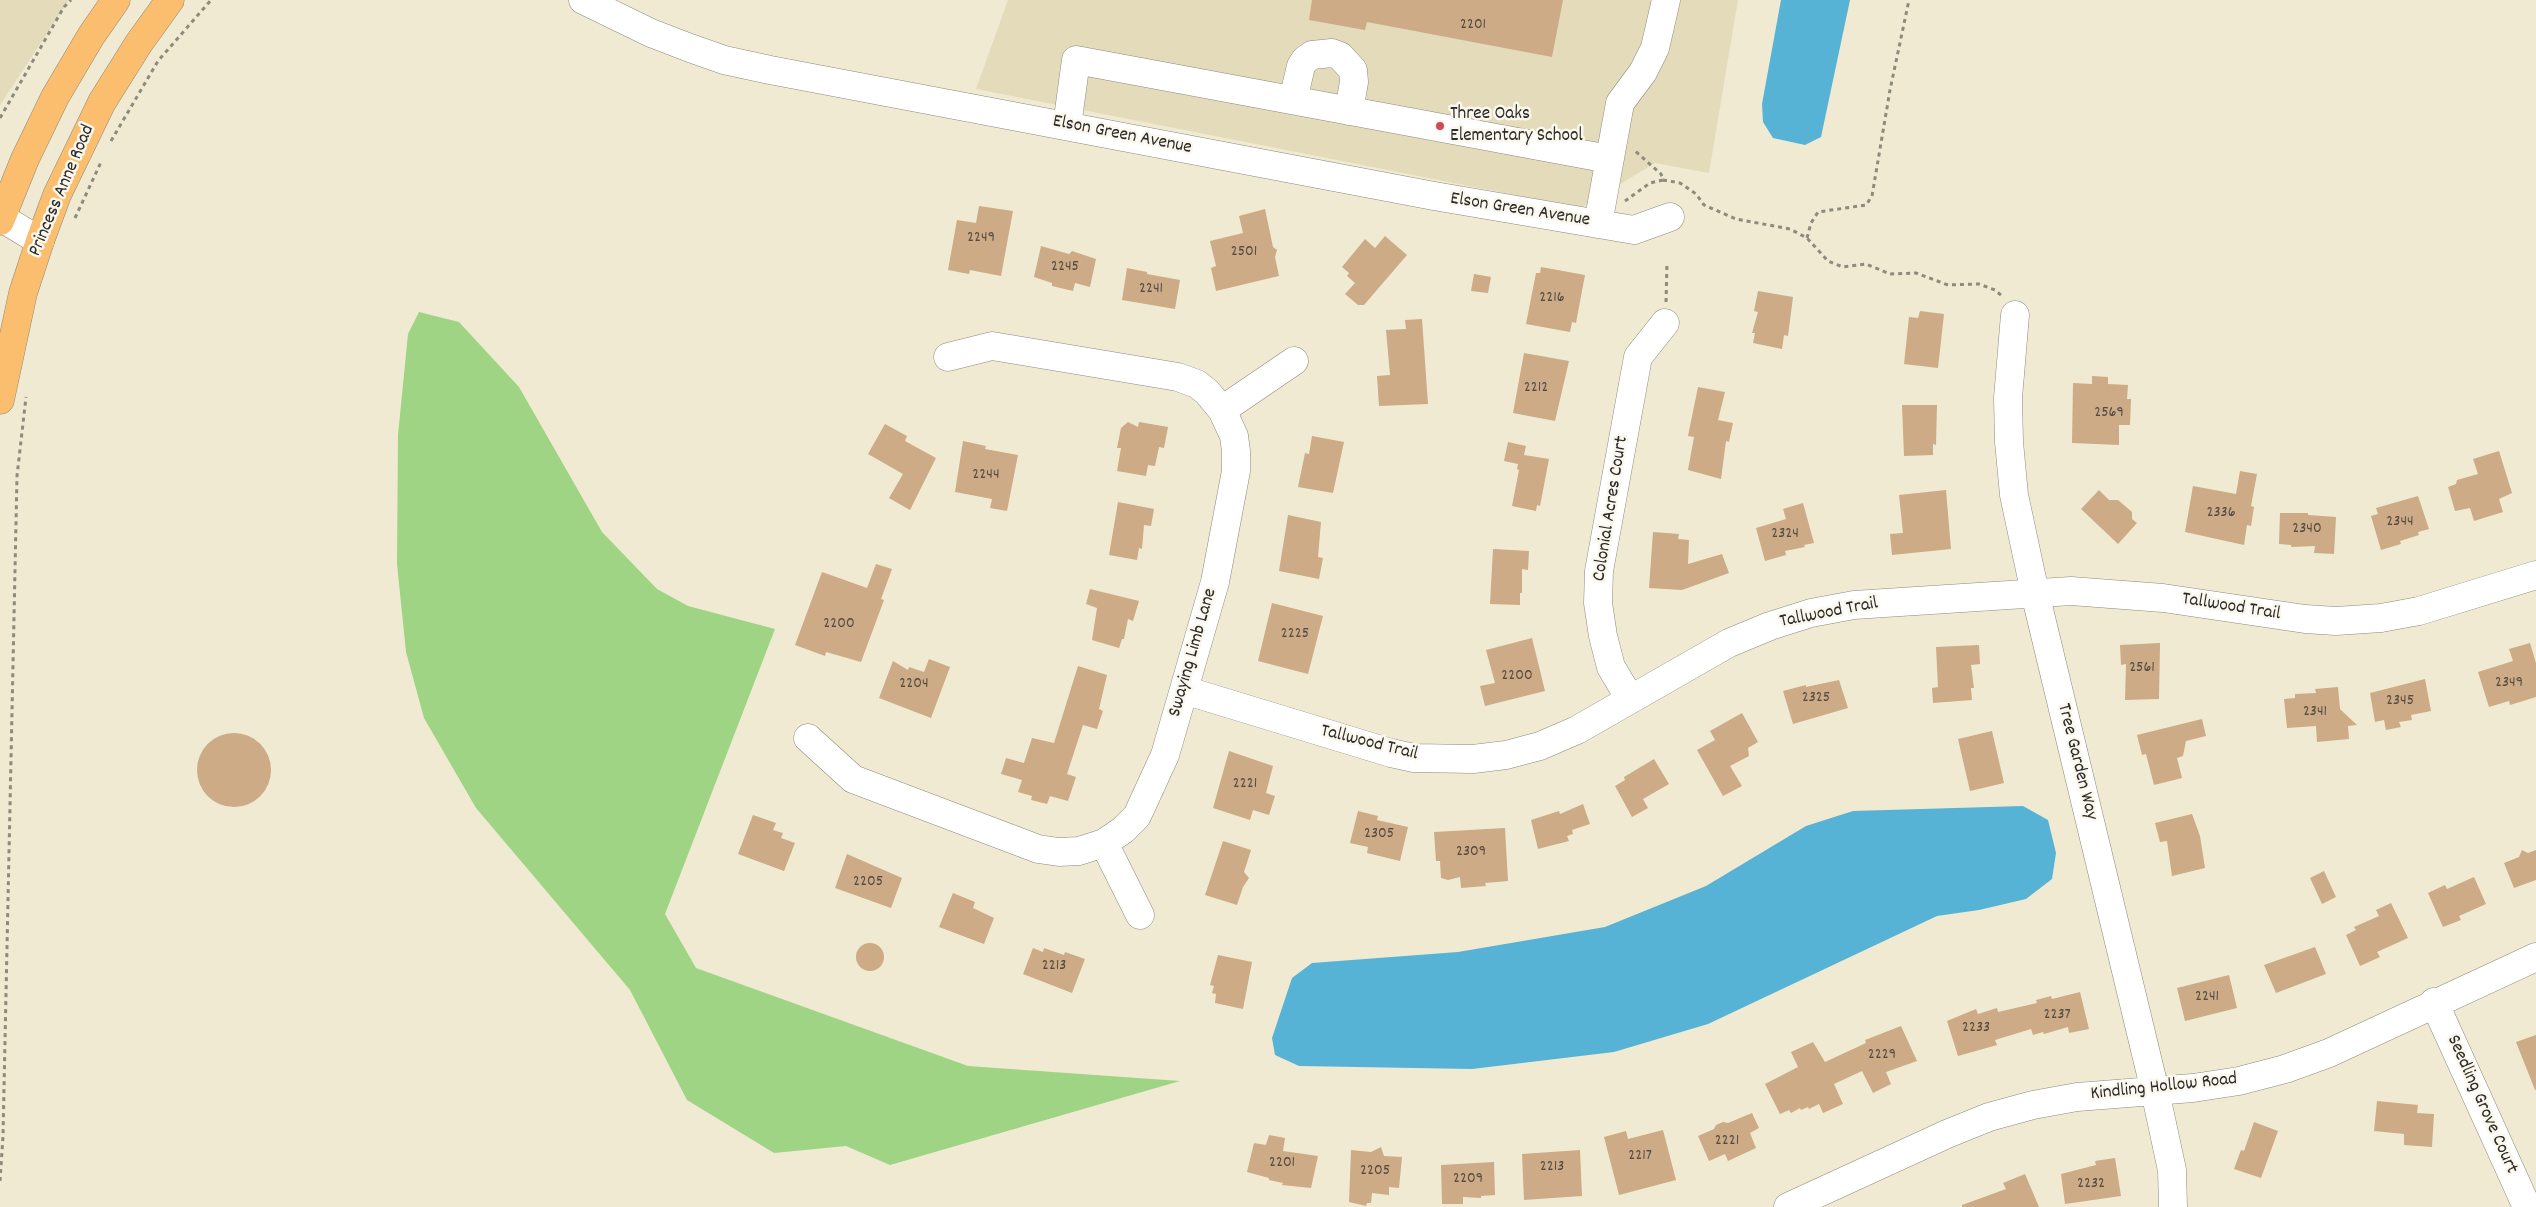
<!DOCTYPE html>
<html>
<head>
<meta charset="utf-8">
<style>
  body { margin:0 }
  canvas { display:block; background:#efead1 }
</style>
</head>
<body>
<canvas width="2536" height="1207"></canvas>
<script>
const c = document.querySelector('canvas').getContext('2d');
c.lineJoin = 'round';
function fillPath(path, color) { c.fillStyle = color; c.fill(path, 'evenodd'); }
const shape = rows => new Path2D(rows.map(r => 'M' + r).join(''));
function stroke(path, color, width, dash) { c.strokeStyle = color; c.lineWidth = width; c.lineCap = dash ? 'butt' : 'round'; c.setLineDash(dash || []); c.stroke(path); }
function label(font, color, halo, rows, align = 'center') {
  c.font = font + ' Dekko,sans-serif'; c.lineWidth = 5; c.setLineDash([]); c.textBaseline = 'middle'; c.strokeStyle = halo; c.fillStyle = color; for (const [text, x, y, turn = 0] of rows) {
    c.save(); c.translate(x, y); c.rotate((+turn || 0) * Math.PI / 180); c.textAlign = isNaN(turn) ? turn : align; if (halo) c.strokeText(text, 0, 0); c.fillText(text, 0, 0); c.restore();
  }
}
fillPath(shape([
  [0,0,69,0,0,105],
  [1008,0,1738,0,1709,173,1655,163,1581,208,976,89]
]), '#e4dbba');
fillPath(shape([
  [419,312,459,322,519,387,602,532,657,589,688,606,775,629,665,914,696,968,968,1066,1180,1081,890,1165,846,1146,774,1153,687,1100,630,990,476,808,424,718,406,652,397,564,398,435,408,334]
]), '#9fd485');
fillPath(shape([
  [1781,0,1850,0,1821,137,1805,145,1773,138,1763,122,1762,104],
  [2023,806,2048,820,2056,853,2052,879,2026,899,1979,910,1937,916,1708,1024,1614,1052,1472,1069,1299,1066,1275,1055,1272,1038,1292,978,1312,963,1458,952,1605,927,1706,886,1806,826,1853,811]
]), '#57b3d5');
fillPath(shape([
  [1312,0,1563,0,1552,57,1367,22,1365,30,1309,20],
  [979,206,1013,211,1001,276,970,270,969,274,948,270,957,220,976,223],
  [1265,209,1273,247,1277,250,1275,257,1279,276,1216,291,1211,268,1216,266,1210,241,1243,233,1239,216],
  [1385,236,1407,255,1364,305,1358,305,1345,294,1355,283,1347,276,1349,273,1342,267,1365,239,1375,248],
  [1041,246,1069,254,1072,251,1096,259,1090,287,1075,283,1073,291,1052,286,1052,283,1034,277],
  [1541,267,1585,275,1576,323,1572,322,1570,332,1526,324,1536,273,1540,273],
  [1127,268,1147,272,1147,274,1180,280,1175,309,1122,300],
  [1474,274,1491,277,1488,293,1471,291],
  [1758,291,1793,297,1788,336,1784,335,1782,349,1753,343,1755,333,1752,333,1758,312,1754,311],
  [1920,311,1944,314,1938,368,1904,364,1909,317,1918,318],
  [1422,319,1428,404,1379,406,1377,376,1390,375,1386,330,1406,329,1405,320],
  [1524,353,1569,361,1555,421,1513,413],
  [2092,376,2108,377,2108,384,2128,385,2127,399,2131,399,2130,425,2119,425,2119,445,2072,443,2073,383,2092,384],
  [1698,387,1725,392,1718,420,1733,423,1729,442,1726,441,1721,479,1688,470,1694,437,1688,436],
  [1902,405,1937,405,1936,445,1933,444,1933,455,1904,456],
  [1128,422,1138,427,1139,422,1168,427,1164,448,1159,447,1155,466,1148,465,1146,476,1117,471,1121,448,1117,448,1121,428],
  [885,424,907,436,905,441,936,458,910,510,889,498,903,474,868,454],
  [1312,436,1344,442,1333,493,1298,487,1305,453,1309,454],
  [963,441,986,446,985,449,1018,455,1007,511,990,508,992,499,955,492],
  [1508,442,1526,446,1524,455,1549,459,1540,506,1537,505,1536,511,1512,506,1519,470,1517,469,1518,464,1504,461],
  [2499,451,2512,493,2499,499,2503,512,2474,521,2470,508,2455,511,2448,487,2456,484,2457,480,2478,474,2473,459],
  [2240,471,2257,474,2251,506,2254,507,2251,526,2247,525,2244,545,2185,532,2193,486,2236,494],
  [1946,490,1951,549,1892,555,1890,534,1903,533,1899,495],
  [2099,490,2109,500,2118,500,2132,512,2132,519,2137,523,2118,544,2081,509],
  [2418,496,2429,529,2418,532,2419,535,2400,541,2401,544,2381,550,2371,516,2378,514,2376,508],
  [1118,502,1154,509,1151,526,1144,525,1142,549,1139,548,1137,560,1109,555],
  [1803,503,1814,543,1804,545,1805,547,1785,551,1786,555,1765,561,1756,528,1786,519,1783,509],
  [2280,513,2308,513,2308,515,2336,517,2334,554,2314,553,2315,546,2291,547,2291,545,2279,544],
  [1288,515,1321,522,1318,557,1323,558,1319,579,1279,571],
  [1653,532,1679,534,1678,539,1689,540,1688,564,1722,554,1729,573,1682,590,1649,588],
  [1493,549,1529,551,1528,570,1522,569,1522,593,1520,593,1520,605,1490,604],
  [876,564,892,569,881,599,884,600,861,662,826,652,825,656,795,645,822,572,867,588],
  [1090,589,1139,601,1133,621,1128,619,1124,639,1122,639,1119,648,1092,640,1097,608,1086,604],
  [1272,603,1323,616,1308,674,1258,661],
  [1532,638,1545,691,1485,706,1480,686,1495,683,1486,650],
  [2160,643,2159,699,2125,700,2126,664,2121,665,2120,645],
  [2530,643,2536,663,2536,697,2510,705,2509,701,2489,707,2478,672,2513,661,2509,649],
  [1979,645,1980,664,1971,665,1974,688,1971,688,1972,700,1933,703,1932,688,1938,687,1936,647],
  [929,659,950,667,931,718,879,698,893,661,908,670,909,667,924,672],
  [1078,666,1107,675,1099,709,1103,711,1097,729,1083,725,1067,774,1076,777,1068,801,1050,796,1047,804,1031,800,1032,796,1018,792,1022,780,1001,774,1006,758,1024,763,1032,738,1054,743],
  [2425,679,2431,711,2411,715,2412,720,2399,722,2401,727,2386,730,2384,720,2375,722,2370,693],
  [1839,680,1848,708,1793,724,1783,691,1806,685,1806,687],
  [2338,687,2340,709,2357,725,2348,726,2349,739,2317,742,2316,726,2287,728,2284,699,2295,698,2295,694,2316,693,2315,689],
  [1742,713,1758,742,1748,748,1749,756,1730,766,1742,786,1723,796,1697,750,1715,740,1710,731],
  [2202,719,2206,736,2186,741,2183,756,2177,758,2182,778,2154,785,2146,754,2142,755,2137,735],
  [1992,731,2004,783,1970,791,1958,739],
  '197 770a37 37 0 1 1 74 0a37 37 0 1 1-74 0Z',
  [1229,751,1273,766,1266,793,1275,796,1269,815,1253,810,1250,820,1213,808],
  [1654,759,1669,784,1643,799,1648,808,1632,817,1615,786,1625,780,1624,777],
  [1583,804,1590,824,1572,830,1573,834,1567,836,1569,841,1538,849,1531,820,1559,811,1560,814],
  [1358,811,1378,816,1377,820,1408,827,1400,861,1367,853,1368,847,1350,843],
  [2192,814,2200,836,2205,868,2172,876,2167,841,2160,842,2155,823],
  [753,815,776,823,773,830,783,833,781,838,795,843,784,871,738,854],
  [1505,828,1508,881,1485,883,1486,886,1461,888,1460,877,1448,880,1441,878,1440,861,1436,861,1434,832],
  [1223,841,1251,850,1244,872,1249,878,1243,887,1237,905,1205,895],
  [2522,850,2528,853,2536,850,2536,880,2514,888,2504,863,2519,857],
  [847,854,902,878,891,908,835,888],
  [2324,871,2336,897,2322,904,2310,878],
  [2474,877,2486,904,2459,916,2461,920,2443,927,2428,893,2445,885,2447,889],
  [953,893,975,902,973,908,994,918,984,944,939,927],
  [2391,903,2408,938,2377,952,2380,957,2360,966,2346,935,2356,930,2354,927,2379,916,2376,910],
  '856 957a14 14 0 1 1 28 0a14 14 0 1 1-28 0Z',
  [2315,947,2326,974,2276,993,2264,965],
  [1033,948,1043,952,1044,948,1064,955,1065,952,1085,959,1072,993,1023,974],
  [1218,955,1252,962,1243,1009,1215,1003,1216,994,1212,993,1214,986,1210,985],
  [2229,975,2237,1008,2185,1021,2177,988],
  [2080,992,2089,1029,2069,1033,2068,1027,2044,1034,2043,1032,2033,1035,2031,1029,1995,1040,1997,1045,1958,1056,1947,1021,1976,1009,1978,1014,1997,1008,1998,1012,2037,1003,2036,1000,2051,996,2052,999],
  [1901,1026,1917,1061,1886,1072,1891,1084,1873,1093,1862,1071,1834,1084,1843,1104,1823,1113,1819,1104,1809,1109,1808,1107,1801,1110,1800,1108,1791,1113,1789,1110,1780,1114,1765,1084,1798,1067,1791,1052,1813,1042,1825,1062,1866,1043,1865,1040],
  [2536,1035,2536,1090,2535,1090,2516,1042],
  [2377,1101,2418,1105,2417,1113,2434,1114,2432,1147,2404,1145,2404,1134,2374,1131],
  [1752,1113,1759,1128,1750,1133,1756,1148,1728,1161,1725,1154,1709,1161,1698,1136,1714,1129,1716,1125,1723,1122,1728,1123],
  [2254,1122,2278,1131,2261,1178,2234,1169,2241,1150,2244,1151],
  [1663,1130,1676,1180,1619,1195,1604,1137,1626,1131,1628,1139],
  [1269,1135,1285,1138,1283,1151,1318,1156,1311,1188,1282,1185,1283,1183,1269,1180,1269,1178,1247,1172,1254,1143,1266,1145],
  [1381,1147,1384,1156,1402,1157,1399,1188,1389,1187,1389,1195,1372,1193,1371,1203,1367,1203,1366,1206,1349,1202,1351,1150,1371,1152],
  [1580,1150,1582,1196,1524,1200,1522,1154],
  [2115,1158,2121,1196,2065,1204,2061,1174,2096,1165,2095,1161],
  [1494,1162,1495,1195,1481,1196,1481,1198,1463,1197,1463,1204,1442,1204,1441,1165],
  [2025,1174,2039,1207,1962,1207,1962,1205,2006,1189,2003,1183]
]), '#cdab86');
const minor = shape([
  [583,0,651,33,690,48,724,60,770,70,1434,196,1634,230,1670,217],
  [1293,100,1301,66,1305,60,1312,55,1332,53,1340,56,1353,70,1354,82,1349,111],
  [1067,126,1076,60,1609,159],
  [0,217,40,241],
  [1598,224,1620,103,1643,72,1655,48,1666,0],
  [2015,315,2008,398,2009,442,2014,495,2035,593,2155,1091,2172,1170,2173,1207],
  [1222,410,1294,361],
  [1184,690,1391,753,1414,758,1473,759,1506,755,1540,746,1577,730,1729,643,1770,626,1811,613,1854,605,2071,591,2163,598,2305,619,2336,621,2381,618,2419,611,2536,575],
  [1630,699,1611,667,1603,636,1598,603,1599,571,1638,357,1665,323],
  [808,738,853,779,1038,849,1059,852,1079,851,1104,843,1123,830,1137,816,1165,755,1215,582,1236,471,1236,451,1234,436,1222,410,1207,392,1197,384,1178,377,992,346,948,357],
  [1104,843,1140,915],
  [2434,1002,2527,1207],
  [1788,1207,1947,1134,1989,1117,2033,1105,2077,1097,2193,1088,2239,1081,2285,1069,2329,1053,2536,957]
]);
const major = shape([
  [0,221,25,159,55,97,91,36,116,0],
  [0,400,23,293,40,241,57,195,102,102,139,43,170,0]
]);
stroke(minor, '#8d8a7e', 29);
stroke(major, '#8d8a7e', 29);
stroke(shape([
  [0,118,64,7,71,0],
  [111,141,158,61,211,0],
  [1663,180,1680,183,1696,194,1704,205,1736,219,1790,229,1807,238,1828,261,1843,267,1866,264,1890,274,1916,273,1948,285,1979,284,1995,290,2002,296],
  [1625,201,1650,183,1663,180,1661,174,1634,150],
  [75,218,102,160],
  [1807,238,1811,223,1818,212,1866,205,1872,196,1890,90,1909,0],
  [1666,302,1667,263],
  [0,1181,3,1136,17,476,26,397]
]), '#8d8a7e', 3, [4, 4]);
stroke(minor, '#fff', 28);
stroke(major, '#fbbd6e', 28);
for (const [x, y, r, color] of [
  [1440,126,5,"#d1495b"]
]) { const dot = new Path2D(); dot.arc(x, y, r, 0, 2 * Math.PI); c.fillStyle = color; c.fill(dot); stroke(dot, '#fbf7ec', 2); }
label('16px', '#544b42', null, [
  ["2201",1473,26],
  ["2249",981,239],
  ["2501",1244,253],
  ["2245",1065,268],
  ["2241",1151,290],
  ["2216",1552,299],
  ["2212",1536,389],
  ["2569",2109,414],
  ["2244",986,476],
  ["2336",2221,514],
  ["2344",2400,523],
  ["2340",2307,530],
  ["2324",1785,535],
  ["2200",839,625],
  ["2225",1295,635],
  ["2561",2142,669],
  ["2200",1517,677],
  ["2349",2509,684],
  ["2204",914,685],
  ["2325",1816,699],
  ["2345",2400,702],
  ["2341",2315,713],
  ["2221",1245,785],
  ["2305",1379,835],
  ["2309",1471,853],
  ["2205",868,883],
  ["2213",1054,967],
  ["2241",2207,998],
  ["2237",2057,1016],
  ["2233",1976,1029],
  ["2229",1882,1056],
  ["2221",1727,1142],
  ["2217",1640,1157],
  ["2201",1282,1164],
  ["2213",1552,1168],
  ["2205",1375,1172],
  ["2209",1468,1180],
  ["2232",2091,1185]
]);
label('19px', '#2b2b2b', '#fbf7ec', [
  ["Three Oaks",1450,115],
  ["Elementary School",1450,137]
], 'left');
label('19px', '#2b2b2b', '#fbf7ec', [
  ["Elson Green Avenue",1122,136,11],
  ["Princess Anne Road",63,191,-67],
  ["Elson Green Avenue",1520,211,9],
  ["Colonial Acres Court",1612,509,-81],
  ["Tallwood Trail",2231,608,9],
  ["Tallwood Trail",1829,614,-11],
  ["Swaying Limb Lane",1194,653,-74],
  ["Tallwood Trail",1369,744,14],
  ["Tree Garden Way",2076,762,76],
  ["Kindling Hollow Road",2164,1088,-6],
  ["Seedling Grove Court",2481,1105,66]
]);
</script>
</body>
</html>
